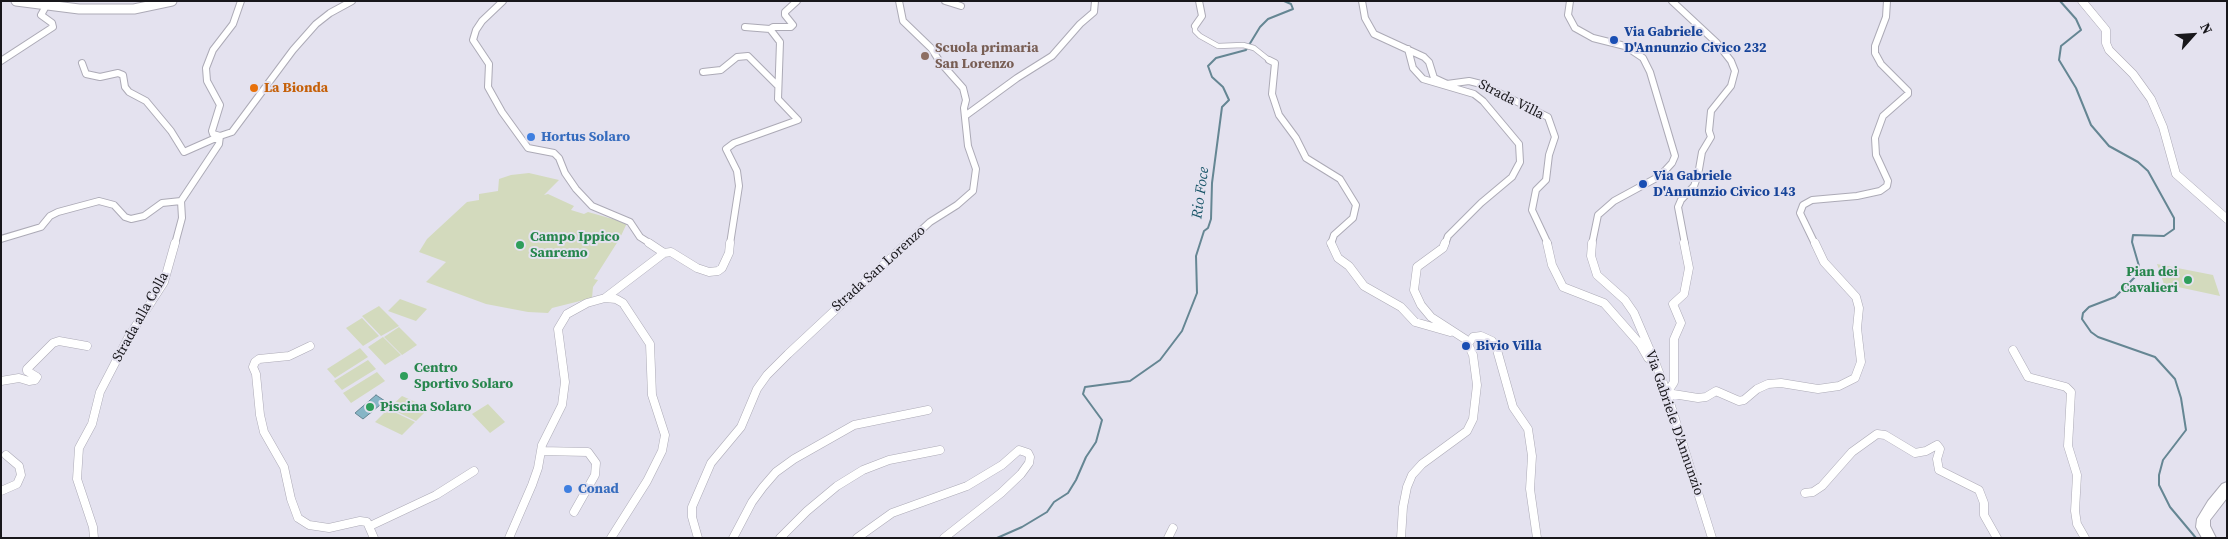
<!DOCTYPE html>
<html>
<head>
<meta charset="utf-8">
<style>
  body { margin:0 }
  #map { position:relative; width:2228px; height:539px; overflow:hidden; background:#e4e2ef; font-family:"Source Serif 4",serif }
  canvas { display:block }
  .frame { position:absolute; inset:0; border:2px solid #18171b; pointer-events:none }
  .north { position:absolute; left:2168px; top:10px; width:50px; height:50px; -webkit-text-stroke:4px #e4e2ef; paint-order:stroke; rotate:64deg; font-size:14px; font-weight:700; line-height:20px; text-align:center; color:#18171b }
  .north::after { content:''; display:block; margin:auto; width:18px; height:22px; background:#18171b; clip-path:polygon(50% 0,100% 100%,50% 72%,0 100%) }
</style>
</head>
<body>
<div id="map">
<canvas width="2228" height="539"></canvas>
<div class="frame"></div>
<div class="north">N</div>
</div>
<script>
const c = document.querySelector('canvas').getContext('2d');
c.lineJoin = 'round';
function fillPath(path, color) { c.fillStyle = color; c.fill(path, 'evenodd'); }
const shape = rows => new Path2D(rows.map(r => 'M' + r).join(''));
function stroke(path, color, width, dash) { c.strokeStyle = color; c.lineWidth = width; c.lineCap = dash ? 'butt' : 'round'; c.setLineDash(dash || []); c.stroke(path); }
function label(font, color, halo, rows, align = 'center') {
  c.font = font + ' "Source Serif 4",serif'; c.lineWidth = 4; c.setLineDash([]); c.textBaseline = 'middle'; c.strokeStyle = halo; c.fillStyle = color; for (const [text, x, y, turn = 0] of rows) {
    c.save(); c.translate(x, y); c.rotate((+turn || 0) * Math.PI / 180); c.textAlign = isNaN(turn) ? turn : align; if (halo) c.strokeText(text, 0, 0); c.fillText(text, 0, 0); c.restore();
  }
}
fillPath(shape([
  [529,173,559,180,544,195,548,194,574,206,571,210,584,214,588,212,627,223,620,238,594,279,598,280,593,287,592,298,552,308,548,313,528,312,486,304,426,282,446,262,419,252,427,239,467,202,479,200,479,194,498,191,499,179,511,175],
  [2157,264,2213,275,2220,296,2164,284],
  [400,299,427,309,416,321,388,311],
  [379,306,399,326,381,336,362,316],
  [362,318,379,336,363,346,346,328],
  [399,327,417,345,402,355,384,337],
  [383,337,401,355,385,365,368,347],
  [360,348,368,357,335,378,327,369],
  [368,360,376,369,342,390,334,381],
  [377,372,385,381,351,403,343,393],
  [402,396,429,408,416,421,389,408],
  [488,404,505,422,490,433,472,414],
  [388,409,415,422,402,435,375,422]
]), '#d3dabd');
const water = shape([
  [376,395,385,401,363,419,355,413,376,395]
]);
fillPath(water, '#86b5c6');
stroke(water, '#658693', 1);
stroke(shape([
  [2060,1,2076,19,2081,30,2061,46,2059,60,2076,88,2091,125,2109,146,2138,162,2148,171,2174,218,2174,229,2164,236,2133,235,2132,242,2139,266,2135,277,2115,297,2089,307,2083,313,2082,319,2091,332,2098,337,2155,357,2175,379,2181,398,2186,430,2163,460,2159,475,2159,485,2170,507,2196,538],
  [997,538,1022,527,1047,512,1054,502,1068,493,1076,480,1086,457,1096,442,1102,420,1083,394,1085,387,1130,381,1160,360,1182,331,1197,293,1196,256,1204,231,1208,228,1211,219,1212,183,1222,107,1229,100,1223,87,1212,77,1208,66,1216,58,1246,50,1260,27,1268,19,1293,9,1291,4,1284,1]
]), '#658693', 2);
const pedestrian = shape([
  [1195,26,1195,31,1200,36,1218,46,1243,45,1254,48,1269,60]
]);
const minorFar1 = shape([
  [503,1,482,21,476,30,473,40,489,64,488,87,502,112,528,148,554,153,559,158,565,173,576,189,592,206,630,222,640,237,651,244],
  [899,1,903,21,931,48,940,62,963,88,966,100,964,108,968,146,976,169,973,191,957,205,930,222,906,244],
  [945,1,961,6],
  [1362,1,1365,18,1374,34,1424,57,1429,62,1434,78,1447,84,1469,81,1481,84,1548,117,1555,137,1549,155,1546,180,1536,190,1532,210,1548,244],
  [1570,1,1568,15,1575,28,1593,38,1625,46,1643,58,1650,72,1675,156,1672,163,1660,176,1614,201,1598,215,1592,244],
  [1672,1,1717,43,1731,61,1735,71,1731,86,1711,111,1709,131,1711,137,1702,152,1698,175,1694,186,1681,200,1678,207,1685,244],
  [1195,26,1202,16,1199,1],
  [745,27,770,29],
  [1408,49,1413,68,1423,79,1474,94,1483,101,1519,144,1520,162,1512,177,1481,203,1448,236,1445,244],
  [1269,60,1275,63,1272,94,1279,115,1296,138,1306,158,1340,179,1356,205,1353,218,1334,235,1331,244],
  [1,61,53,27,52,23,41,15,46,6],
  [82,63,86,74,100,77,118,73,123,75,125,87,129,92,146,101,171,131,184,152,218,137],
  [703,72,721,70,737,57,748,56,778,86],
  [965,116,1017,78,1052,56,1080,24,1094,12,1095,1],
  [220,136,232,132,293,50,316,24,330,13,352,1],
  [220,136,213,134,212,131,220,105,207,81,206,68,213,50,233,24,241,1],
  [1,239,41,227,50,216,58,212,99,201,114,205,125,217,131,219,144,216,162,203,181,201],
  [175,244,182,218,181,201,219,144,220,136],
  [730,244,739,186,737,171,726,149,734,143,798,120,778,99,780,42,770,29,773,27,791,27,793,25,785,15,785,12,797,1],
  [1815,244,1800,213,1803,205,1812,200,1857,196,1880,191,1887,186,1888,181,1876,155,1875,138,1883,116,1908,94,1908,91,1881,64,1875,53,1875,46,1886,17,1887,1]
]);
const minor = shape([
  [1331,243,1338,258,1349,266,1364,286,1401,307,1415,322,1450,332],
  [1445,243,1443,248,1417,267,1414,290,1421,305,1431,317,1465,339,1468,344],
  [1547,243,1552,265,1563,287,1604,303,1640,344,1648,358,1655,362],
  [1592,243,1591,256,1597,275,1625,300,1634,313,1655,362,1667,393,1712,538],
  [1684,243,1689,268,1684,294,1673,304,1681,323,1674,339,1674,382,1667,393,1698,398,1706,397,1716,391,1739,401,1744,400,1757,389,1768,384,1781,383,1818,389,1839,386,1855,378,1861,362,1857,328,1859,308,1856,297,1824,262,1815,243],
  [664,253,671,252,697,268,709,272,718,271,722,268,729,253,730,243],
  [605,298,664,253,649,243],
  [310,346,289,356,259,359,255,362,253,367,256,374,260,415,264,432,284,467,291,499,298,518,309,525,329,528,360,521,367,522,374,538],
  [2013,350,2028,377,2066,387,2071,392,2068,446,2077,475,2075,511,2077,524,2085,538],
  [1,381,19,378,29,381,35,380,37,377,27,371,27,369,53,343,59,341,87,346],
  [541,451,588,452,596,463,595,475,574,512],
  [1,491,17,484,21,475,19,466,6,455],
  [1805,493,1813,492,1822,486,1852,452,1877,434,1885,435,1915,453,1926,451,1937,445,1940,449,1937,459,1939,470,1979,490,1984,503,1984,515,1997,538],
  [370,526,436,495,474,471],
  [94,538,93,527,77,479,79,448,92,424,100,392,128,338,164,282,175,243],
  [509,538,532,485,538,468,542,445,562,405,565,382,558,329,567,314,587,303,605,298,616,299,623,303,650,344,652,395,665,435,662,451,647,481,611,538],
  [698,538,692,517,692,507,711,463,741,427,757,389,767,375,788,354,907,243],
  [733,538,752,502,763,487,776,472,794,459,854,425,928,410],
  [780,538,807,511,837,486,863,470,889,460,940,450],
  [857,538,892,513,967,486,1002,465,1019,450,1028,453,1030,457,1029,463,1021,474,1001,493,944,538],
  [1168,538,1173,528],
  [1401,538,1403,507,1407,487,1412,475,1422,464,1467,431,1473,419,1477,385,1473,355,1468,344,1473,337,1481,336,1492,341,1497,350,1513,407,1528,429,1532,456,1530,489,1537,538]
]);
const tertiary = shape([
  [2082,1,2106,30,2106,43,2109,50,2133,74,2151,99,2163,127,2176,174,2227,219]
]);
const secondary = shape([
  [16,1,79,9,134,9,172,1]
]);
const trunk = shape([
  [2227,482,2227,498,2210,520,2210,526,2216,538,2202,538,2196,527,2197,519,2208,501,2222,484,2227,482]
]);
stroke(pedestrian, '#acaab6', 6);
stroke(minorFar1, '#acaab6', 8);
stroke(minor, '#acaab6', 9);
stroke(tertiary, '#acaab6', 9);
stroke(secondary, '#acaab6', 11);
stroke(trunk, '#acaab6', 2);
stroke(pedestrian, '#fff', 4.5);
stroke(minorFar1, '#fff', 6);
stroke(minor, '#fff', 8);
stroke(tertiary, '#fff', 8);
stroke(secondary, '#fff', 9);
fillPath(trunk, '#fff');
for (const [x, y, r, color] of [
  [1614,40,5,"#1a4fb4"],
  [925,56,5,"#8d6e63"],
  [254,88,5,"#e8710a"],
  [531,137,5,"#3f7fe0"],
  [1643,184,5,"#1a4fb4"],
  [520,245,5,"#2e9e5b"],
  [2188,280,5,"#2e9e5b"],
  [1466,346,5,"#1a4fb4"],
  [404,376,5,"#2e9e5b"],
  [370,407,5,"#2e9e5b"],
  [568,489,5,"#3f7fe0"]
]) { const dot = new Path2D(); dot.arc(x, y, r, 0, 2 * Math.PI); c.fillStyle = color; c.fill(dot); stroke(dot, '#e4e2ef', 2); }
label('bold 14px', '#164399', '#e4e2ef', [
  ["Via Gabriele",1624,32],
  ["D'Annunzio Civico 232",1624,48],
  ["Via Gabriele",1653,176],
  ["D'Annunzio Civico 143",1653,192],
  ["Bivio Villa",1476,346]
], 'left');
label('bold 14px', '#785e54', '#e4e2ef', [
  ["Scuola primaria",935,48],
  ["San Lorenzo",935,64]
], 'left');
label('bold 14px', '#c56008', '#e4e2ef', [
  ["La Bionda",264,88]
], 'left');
label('14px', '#18171b', '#e4e2ef', [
  ["Strada Villa",1511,100,27],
  ["Strada San Lorenzo",879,269,-42],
  ["Strada alla Colla",141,317,-61],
  ["Via Gabriele D'Annunzio",1674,423,71]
]);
label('bold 14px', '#366cbe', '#e4e2ef', [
  ["Hortus Solaro",541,137],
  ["Conad",578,489]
], 'left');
label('bold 14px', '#27864d', '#e4e2ef', [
  ["Campo Ippico",530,237],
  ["Sanremo",530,253],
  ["Pian dei",2178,272,"right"],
  ["Cavalieri",2178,288,"right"],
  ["Centro",414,368],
  ["Sportivo Solaro",414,384],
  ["Piscina Solaro",380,407]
], 'left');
label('italic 15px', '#195669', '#e4e2ef', [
  ["Rio Foce",1201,193,-82]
]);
</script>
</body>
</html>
